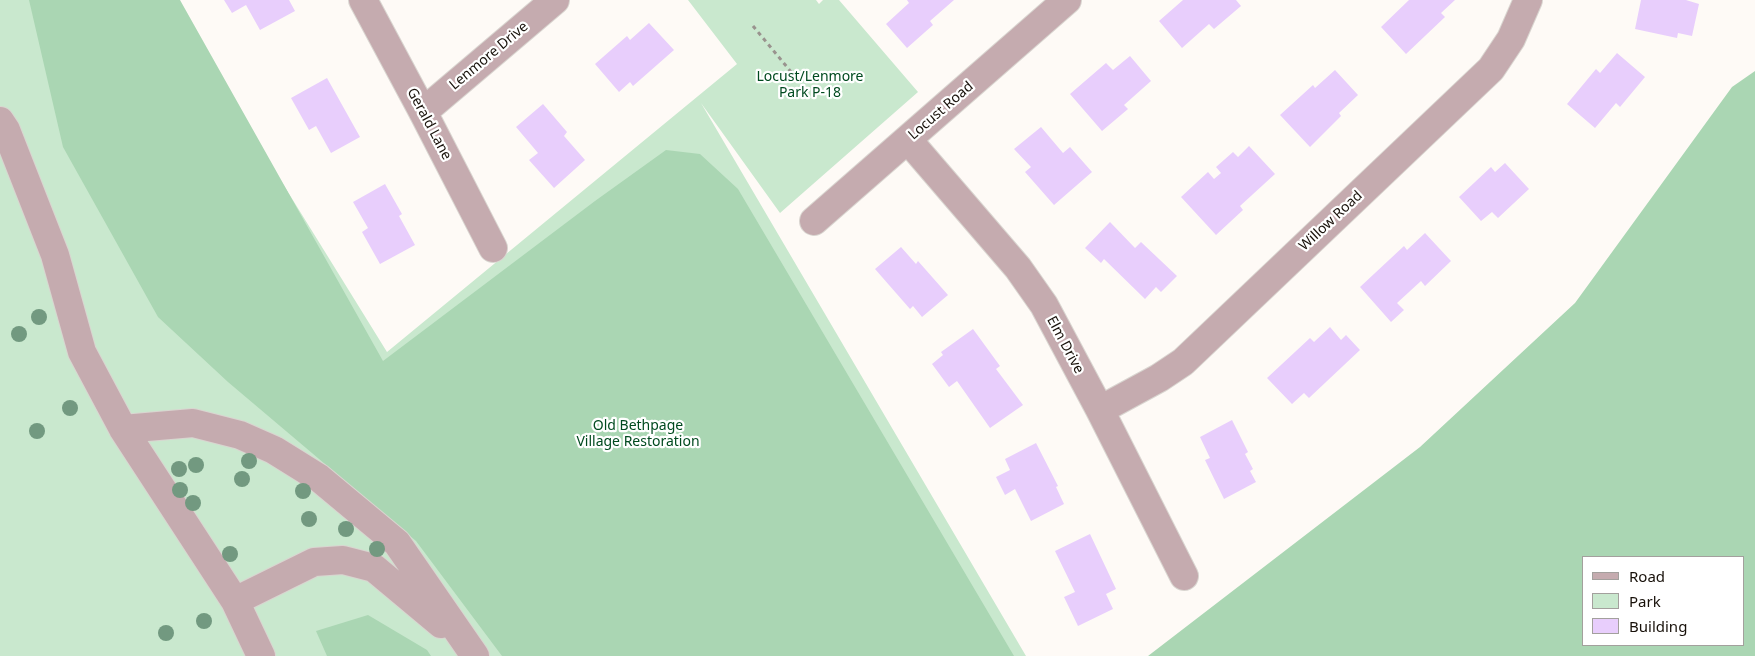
<!DOCTYPE html>
<html>
<head>
<meta charset="utf-8">
<style>
  body { margin:0 }
  #map { position:relative; width:1755px; height:656px; overflow:hidden; background:#fefaf6; font-family:"Noto Sans",sans-serif }
  canvas { display:block }
  .legend { position:absolute; left:1582px; top:556px; width:162px; height:90px; box-sizing:border-box; background:#fff; border:1px solid #a3a09d; margin:0; padding:6px 9px; list-style:none; font-size:15px; color:#18110a }
  .legend li { display:flex; align-items:center; gap:10px; height:25px }
  .legend b { width:25px; border:1px solid #a3a09d }
</style>
</head>
<body>
<div id="map">
<canvas width="1755" height="656"></canvas>
<ul class="legend">
<li><b style="height:6px;background:#c5abaf"></b>Road</li>
<li><b style="height:14px;background:#c9e8ce"></b>Park</li>
<li><b style="height:14px;background:#e8cefc"></b>Building</li>
</ul>
</div>
<script>
const c = document.querySelector('canvas').getContext('2d');
c.lineJoin = 'round';
function fillPath(path, color) { c.fillStyle = color; c.fill(path, 'evenodd'); }
const shape = rows => new Path2D(rows.map(r => 'M' + r).join(''));
function stroke(path, color, width, dash) { c.strokeStyle = color; c.lineWidth = width; c.lineCap = dash ? 'butt' : 'round'; c.setLineDash(dash || []); c.stroke(path); }
function label(font, color, halo, rows, align = 'center') {
  c.font = font + ' "Noto Sans",sans-serif'; c.lineWidth = 4.5; c.setLineDash([]); c.textBaseline = 'middle'; c.strokeStyle = halo; c.fillStyle = color; for (const [text, x, y, turn = 0] of rows) {
    c.save(); c.translate(x, y); c.rotate((+turn || 0) * Math.PI / 180); c.textAlign = isNaN(turn) ? turn : align; if (halo) c.strokeText(text, 0, 0); c.fillText(text, 0, 0); c.restore();
  }
}
fillPath(shape([
  [0,0,169,0,387,352,737,64,688,0,816,0,819,4,823,0,839,0,918,92,780,213,701,103,1026,656,0,656]
]), '#c9e8ce');
fillPath(shape([
  [29,0,180,0,383,361,595,201,666,150,700,154,738,189,1014,656,502,656,416,541,228,382,158,317,63,147],
  [1755,71,1755,656,1148,656,1420,447,1575,303,1732,87],
  [1584,557,1744,557,1744,645,1584,645],
  [368,615,427,650,431,656,327,656,316,631]
]), '#aad6b3');
fillPath(shape([
  [224,0,289,0,295,11,260,30,246,5,232,13],
  [907,0,954,0,930,21,933,25,907,48,886,24,909,3],
  [1183,0,1236,0,1241,6,1214,29,1209,24,1182,48,1159,21],
  [1409,0,1455,0,1441,13,1445,17,1406,54,1381,27],
  [1641,0,1686,0,1699,4,1692,36,1678,33,1677,38,1635,29],
  [649,23,674,50,633,86,630,82,619,92,595,64,627,36,630,40],
  [1617,53,1645,77,1620,107,1616,103,1595,128,1567,104,1596,69,1600,73],
  [1130,56,1151,81,1124,105,1128,109,1102,131,1070,94,1106,63,1113,70],
  [1335,70,1358,95,1339,113,1341,116,1310,147,1280,115,1313,85,1315,88],
  [327,78,360,137,331,153,316,126,309,130,291,98],
  [543,104,567,132,564,136,585,160,554,188,529,160,538,153,516,127],
  [1041,127,1063,153,1070,147,1092,172,1054,205,1025,172,1031,167,1014,149],
  [1249,146,1275,174,1240,206,1243,210,1216,235,1181,197,1208,172,1214,179,1221,173,1216,167,1233,152,1238,157],
  [1505,163,1529,189,1498,218,1492,212,1481,221,1459,197,1491,167,1495,172],
  [385,184,402,214,399,216,415,245,380,264,362,232,368,228,353,202],
  [1110,222,1135,248,1141,242,1177,276,1161,292,1156,287,1145,299,1104,259,1101,263,1085,248],
  [1425,233,1451,261,1425,286,1421,281,1397,303,1404,310,1391,322,1360,287,1404,246,1407,250],
  [901,247,916,264,918,261,948,295,922,317,913,306,910,309,875,269],
  [1330,327,1341,340,1346,335,1360,350,1309,398,1304,393,1292,404,1267,378,1310,338,1314,342],
  [973,329,1000,366,996,369,1023,405,990,428,957,381,949,387,932,364,943,355,941,352],
  [1232,420,1248,452,1245,454,1253,469,1250,471,1256,482,1224,499,1205,460,1210,458,1200,437],
  [1036,443,1058,486,1056,487,1064,504,1031,521,1015,489,1005,495,996,477,1010,470,1005,459],
  [1090,534,1116,589,1106,594,1113,609,1078,626,1064,597,1075,592,1055,551]
]), '#e8cefc');
const minor = shape([
  [363,0,423,112,493,248],
  [423,112,555,0],
  [0,121,6,130,55,255,82,352,123,429,235,601,261,656],
  [908,140,1018,268,1044,305,1100,410,1184,576],
  [814,221,1067,0],
  [1100,410,1159,378,1183,362,1491,69,1511,39,1528,0],
  [123,429,193,423,240,435,274,450,319,478,397,543,475,656],
  [235,601,314,562,343,560,374,568,441,624]
]);
stroke(minor, '#d9d5d0', 30);
stroke(shape([
  [753,26,792,73]
]), '#99938e', 3, [4, 4]);
stroke(minor, '#c5abaf', 28);
c.fillStyle = '#729980';
for (const [x, y] of [
  [39,317],
  [19,334],
  [70,408],
  [37,431],
  [249,461],
  [196,465],
  [179,469],
  [242,479],
  [180,490],
  [303,491],
  [193,503],
  [309,519],
  [346,529],
  [377,549],
  [230,554],
  [204,621],
  [166,633]
]) { c.beginPath(); c.arc(x, y, 8, 0, 2 * Math.PI); c.fill(); }
label('14px', '#18110a', '#fff', [
  ["Lenmore Drive",489,56,-40],
  ["Locust Road",941,111,-41],
  ["Gerald Lane",429,124,62],
  ["Willow Road",1331,221,-43],
  ["Elm Drive",1065,345,62]
]);
label('14px', '#004a1f', '#fff', [
  ["Locust/Lenmore",810,77],
  ["Park P-18",810,93],
  ["Old Bethpage",638,426],
  ["Village Restoration",638,442]
]);
</script>
</body>
</html>
